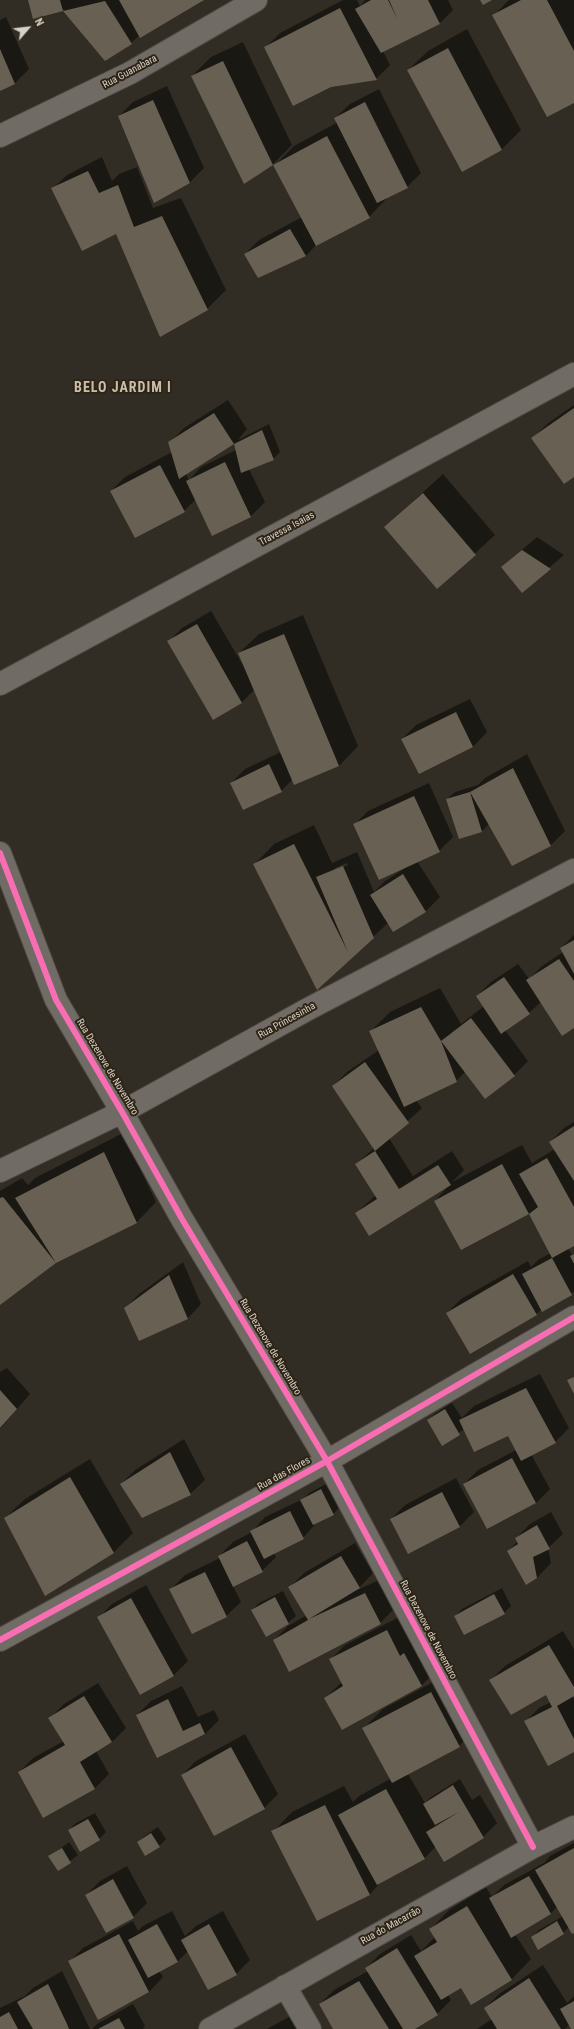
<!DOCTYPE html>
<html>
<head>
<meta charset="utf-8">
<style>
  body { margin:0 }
  #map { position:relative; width:574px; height:2029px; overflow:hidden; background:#322d24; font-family:"Roboto Condensed",sans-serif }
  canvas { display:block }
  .north { position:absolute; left:8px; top:8px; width:40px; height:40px; -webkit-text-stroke:3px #2e2415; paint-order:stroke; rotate:62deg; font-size:11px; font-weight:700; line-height:16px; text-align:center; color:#d8d1c8 }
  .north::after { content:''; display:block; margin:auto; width:14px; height:18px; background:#d8d1c8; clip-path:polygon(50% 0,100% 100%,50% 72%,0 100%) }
</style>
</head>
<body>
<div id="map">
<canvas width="574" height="2029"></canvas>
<div class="north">N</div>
</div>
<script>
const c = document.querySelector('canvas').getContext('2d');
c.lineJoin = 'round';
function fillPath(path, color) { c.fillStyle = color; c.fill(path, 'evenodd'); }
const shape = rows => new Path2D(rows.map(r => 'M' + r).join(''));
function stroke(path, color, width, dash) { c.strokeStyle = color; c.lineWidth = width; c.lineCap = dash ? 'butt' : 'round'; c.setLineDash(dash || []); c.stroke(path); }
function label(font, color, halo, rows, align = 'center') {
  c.font = font + ' "Roboto Condensed",sans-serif'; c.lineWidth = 4; c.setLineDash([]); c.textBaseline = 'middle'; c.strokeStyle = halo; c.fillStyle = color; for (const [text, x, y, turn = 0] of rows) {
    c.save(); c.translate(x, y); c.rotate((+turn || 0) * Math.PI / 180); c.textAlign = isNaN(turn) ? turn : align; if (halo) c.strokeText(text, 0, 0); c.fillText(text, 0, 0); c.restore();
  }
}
fillPath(shape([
  [29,0,202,0,140,35,131,43,105,60,63,9,33,18],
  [343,0,357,0,360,6,365,0,448,0,453,10,439,24,383,51,390,65,376,79,266,47,280,33],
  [509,0,574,0,574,102,494,15],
  [6,17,29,69,15,83,0,90,0,20],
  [467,29,521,130,502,149,463,170,408,70,428,51],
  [243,42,292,145,273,164,244,183,192,76,211,57],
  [167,86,204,168,190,182,155,201,119,116,133,102],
  [379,89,421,173,407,187,388,197,369,217,316,245,306,256,245,254,259,240,302,217,275,165,294,146,338,122,335,118,350,104],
  [102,157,112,181,119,174,137,167,153,208,181,198,226,290,207,309,116,233,52,189,67,175],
  [228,400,247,429,238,440,269,424,280,452,273,459,249,469,265,502,251,516,196,499,184,511,111,491,125,477,172,452,170,442,184,428],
  [234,443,236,450,201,467,189,480,186,474],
  [574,405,574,476,533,438,547,424],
  [443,474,495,535,437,588,385,527],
  [537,537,564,555,522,591,502,567],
  [211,611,244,667,239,653,259,634,303,615,358,746,339,766,293,779,281,791,231,783,245,769,281,752,255,689,242,702,213,719,168,642,182,628],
  [470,699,487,732,473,747,402,739,416,725],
  [527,754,565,831,551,845,512,865,489,824,482,831,447,799,455,792,478,785,485,778],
  [429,783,453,837,439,851,417,861,440,897,426,911,393,931,388,923,350,958,255,864,274,844,314,825,332,863,357,852,374,892,385,881,407,867,354,825,368,811],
  [347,863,348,865,335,870,335,868],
  [574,935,574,1027,541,1002,529,1013,505,1030,528,1061,514,1075,485,1097,465,1072,456,1081,416,1100,422,1108,389,1138,413,1176,452,1151,464,1170,452,1182,522,1145,532,1163,555,1149,550,1142,564,1128,574,1122,574,1245,568,1248,572,1255,574,1253,574,1292,542,1309,536,1314,447,1313,461,1299,528,1261,531,1267,538,1260,551,1253,529,1213,461,1249,435,1201,451,1183,369,1235,356,1213,376,1195,356,1164,374,1148,333,1086,347,1072,379,1050,370,1032,390,1012,440,988,461,1024,484,1006,477,996,491,982,518,964,529,979,541,967,563,952,561,948],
  [123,1133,156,1202,137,1222,56,1263,0,1304,0,1191,22,1178,28,1185,35,1178],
  [183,1262,201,1304,187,1319,125,1308,139,1294],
  [7,1368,30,1394,0,1429,0,1372],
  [540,1374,569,1428,555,1442,531,1454,550,1489,536,1503,488,1528,464,1484,478,1470,516,1450,508,1435,464,1429,443,1444,428,1420,436,1413,452,1403,462,1418,474,1406],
  [184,1439,205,1480,190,1494,121,1484,135,1470],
  [90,1459,133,1533,113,1553,5,1518,25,1499],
  [456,1478,474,1512,460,1526,409,1553,391,1519,405,1505],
  [328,1483,340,1507,333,1514,317,1522,303,1538,274,1553,276,1557,262,1571,233,1586,241,1602,226,1616,171,1589,185,1575,220,1558,219,1556,233,1542,252,1532,265,1517,303,1499,309,1493],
  [551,1512,563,1534,548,1548,551,1563,537,1578,508,1551,518,1541,516,1538,530,1524],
  [355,1543,373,1573,357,1590,379,1580,394,1609,380,1623,274,1640,288,1626,307,1615,290,1587,304,1573],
  [146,1585,188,1661,174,1675,140,1694,98,1618,112,1604],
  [502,1588,511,1606,504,1613,455,1616,462,1609],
  [283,1591,296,1616,288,1623,266,1635,252,1610,259,1603],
  [401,1616,436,1671,422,1685,342,1729,325,1698,342,1682,331,1659,345,1645],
  [563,1631,574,1649,574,1695,572,1696,574,1699,574,1751,525,1722,539,1708,551,1702,546,1693,491,1680,505,1666],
  [450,1673,479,1727,459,1746,408,1774,425,1803,431,1797,460,1779,472,1800,480,1795,497,1823,483,1837,436,1846,425,1858,382,1881,370,1894,317,1920,273,1832,292,1812,344,1786,353,1802,359,1796,390,1779,364,1728,383,1709],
  [98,1683,126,1728,112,1742,96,1751,109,1774,95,1788,44,1817,19,1772,33,1758,64,1741,50,1718,64,1704],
  [182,1686,198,1717,214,1710,219,1720,205,1734,157,1757,137,1715,151,1701],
  [245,1734,278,1794,264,1808,214,1835,182,1775,196,1761],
  [95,1813,106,1832,99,1839,69,1830,76,1823],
  [158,1827,166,1839,159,1846,138,1842,146,1835],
  [69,1842,78,1855,58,1870,50,1857],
  [574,1843,574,1931,569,1927,563,1933,532,1938,539,1930,563,1916,557,1907,551,1913,515,1934,531,1959,512,1979,472,2004,461,1987,448,1995,451,2000,437,2014,413,2029,334,2029,320,2004,334,1990,368,1971,366,1968,380,1954,411,1935,421,1951,435,1937,430,1930,449,1910,486,1887,492,1897,504,1885,544,1863,550,1856],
  [127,1866,147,1903,133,1917,106,1932,86,1895,100,1881],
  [172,1911,185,1936,196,1926,223,1911,250,1960,236,1974,188,1951,177,1962,159,1971,163,1977,149,1992,69,1962,83,1948,133,1921,138,1931,143,1926],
  [543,1965,567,2003,574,1996,574,2029,570,2024,565,2029,477,2029,492,2019,485,2008,499,1994],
  [62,1971,90,2029,0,2029,0,2008,25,1996,33,1988],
  [133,2004,145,2026,143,2029,92,2029,97,2024],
  [298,2012,307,2029,267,2029]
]), '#0007');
fillPath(shape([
  [28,0,60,0,63,11,105,1,132,44,105,61,63,11,33,19],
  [119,0,204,0,140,38],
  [371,0,388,0,398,20,389,0,428,0,440,24,381,53,355,9],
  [480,0,492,0,483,5],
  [521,0,547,0,574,51,574,103,547,117,492,15],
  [340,8,377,80,331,87,293,106,264,47],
  [448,48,502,150,462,172,407,70],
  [0,49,15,84,0,91],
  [223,61,273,165,244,184,191,76],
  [153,100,190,183,154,203,118,116],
  [365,102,408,188,377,203,334,118],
  [327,136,370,218,316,246,273,165],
  [88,171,99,193,118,185,134,227,162,216,208,310,160,337,116,234,82,251,51,188],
  [290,229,306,256,258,278,244,254],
  [574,408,574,477,564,484,531,438],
  [214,413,234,444,179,479,168,442],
  [262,430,274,460,241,473,234,444],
  [225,462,251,517,212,536,186,481],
  [160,465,185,512,135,538,110,491],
  [423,493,476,555,437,589,384,527],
  [522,550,551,569,522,593,501,567],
  [197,624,242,703,213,720,167,641],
  [284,634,339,766,294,785,238,653],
  [456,712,473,747,419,774,401,739],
  [269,764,282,792,243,810,230,783],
  [513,768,551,846,512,866,470,792,482,832,459,839,446,799,470,792],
  [414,796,440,852,379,880,353,824],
  [294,844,348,952,316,877,343,866,374,938,317,990,253,864],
  [403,874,426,912,393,932,370,895],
  [574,940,574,974,560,948],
  [559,959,574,981,574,1028,562,1036,526,980],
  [504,977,530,1014,501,1034,476,996],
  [421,1007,441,1041,471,1018,515,1076,485,1099,441,1041,457,1082,404,1107,369,1031],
  [365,1062,409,1123,375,1151,332,1086],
  [574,1126,574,1181,549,1142],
  [375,1151,399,1189,438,1165,451,1185,369,1236,355,1213,377,1199,355,1164],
  [104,1152,137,1223,56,1263,0,1305,0,1198,3,1197,56,1263,15,1198],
  [547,1158,574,1207,574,1246,552,1258,529,1214,538,1207,519,1174],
  [502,1164,529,1214,461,1250,434,1201],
  [574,1254,574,1264,570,1256],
  [552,1258,572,1295,542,1312,522,1274],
  [513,1274,537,1315,470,1354,446,1313],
  [169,1275,188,1319,139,1341,124,1308],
  [574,1377,574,1394,567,1380],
  [526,1388,556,1443,521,1461,508,1436,474,1452,459,1420],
  [0,1390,17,1409,0,1428],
  [445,1409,460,1435,442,1446,427,1420],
  [170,1452,191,1495,142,1518,120,1484],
  [512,1458,536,1503,487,1529,463,1484],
  [70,1477,114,1553,45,1596,4,1518],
  [321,1489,334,1515,313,1525,300,1500],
  [442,1492,460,1527,408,1554,390,1519],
  [290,1511,304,1539,264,1559,250,1531],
  [537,1525,550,1549,533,1557,537,1578,526,1585,507,1551,518,1544,515,1538],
  [247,1541,263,1572,233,1587,218,1556],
  [341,1556,360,1588,309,1619,365,1593,381,1624,289,1672,273,1640,308,1620,288,1587],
  [205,1572,227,1617,192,1634,169,1589],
  [494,1594,505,1614,464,1635,454,1616],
  [275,1597,289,1624,266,1637,251,1610],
  [131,1598,174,1676,140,1695,97,1617],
  [387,1630,400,1656,404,1653,422,1686,342,1730,324,1698,343,1686,329,1659],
  [549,1645,574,1687,574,1696,557,1706,574,1739,574,1752,548,1766,524,1721,552,1707,546,1695,511,1715,489,1680],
  [431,1692,460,1747,392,1783,362,1728],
  [84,1696,112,1742,80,1762,95,1789,43,1818,18,1772,65,1745,48,1718],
  [168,1699,183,1731,200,1723,205,1734,157,1758,136,1715],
  [231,1747,265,1809,214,1836,181,1775],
  [453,1785,484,1838,444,1862,426,1832,459,1812,435,1825,423,1804],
  [386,1789,425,1859,377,1885,338,1815],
  [325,1805,370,1895,317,1921,271,1831],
  [88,1819,100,1840,80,1852,68,1830],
  [151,1833,160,1847,145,1856,137,1842],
  [62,1848,71,1863,58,1871,48,1856],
  [574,1848,574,1933,572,1934,535,1870],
  [529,1876,551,1914,511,1938,489,1898],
  [113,1879,134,1918,106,1933,85,1895],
  [467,1906,512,1980,471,2005,461,1988,441,2000,414,1956,437,1942,429,1929],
  [557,1921,564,1934,538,1950,531,1937],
  [157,1924,178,1962,148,1978,128,1940],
  [209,1924,237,1975,208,1990,181,1940],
  [119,1934,149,1992,98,2020,68,1961],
  [397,1948,438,2015,415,2029,403,2029,365,1968],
  [529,1978,561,2029,497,2029,484,2008],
  [359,1981,389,2029,333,2029,319,2004],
  [48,1984,67,2024,69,2029,33,2029,17,2002],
  [574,2001,574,2029,571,2029,560,2009],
  [9,2012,18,2029,0,2029,0,2017],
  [119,2018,125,2029,98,2029]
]), '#686053');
const minor = shape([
  [0,136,130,73,256,0],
  [0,684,574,374],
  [0,853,56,1000,122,1112,182,1219,327,1461,533,1847],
  [0,1171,122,1112,310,1008,574,870],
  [0,1640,327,1461,574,1317],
  [285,1986,310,2029],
  [210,2029,533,1847,574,1827]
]);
stroke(minor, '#4f4a42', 24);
stroke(minor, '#706b64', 22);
stroke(shape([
  [0,853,56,1000,122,1112,182,1219,327,1461,533,1847],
  [0,1640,327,1461,574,1317]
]), '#f96db3', 6);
label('10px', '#d8d1c8', '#2e2415', [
  ["Rua Guanabara",130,72,-28],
  ["Travessa Isaias",287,529,-28],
  ["Rua Princesinha",287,1021,-29],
  ["Rua Dezenove de Novembro",107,1067,59],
  ["Rua Dezenove de Novembro",270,1347,59],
  ["Rua das Flores",284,1474,-29],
  ["Rua Dezenove de Novembro",428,1630,62],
  ["Rua do Macarrão",391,1926,-29]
]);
c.letterSpacing = '1px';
label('bold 14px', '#cbbeac', '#2e2415', [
  ["BELO JARDIM I",123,388]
]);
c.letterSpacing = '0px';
</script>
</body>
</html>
